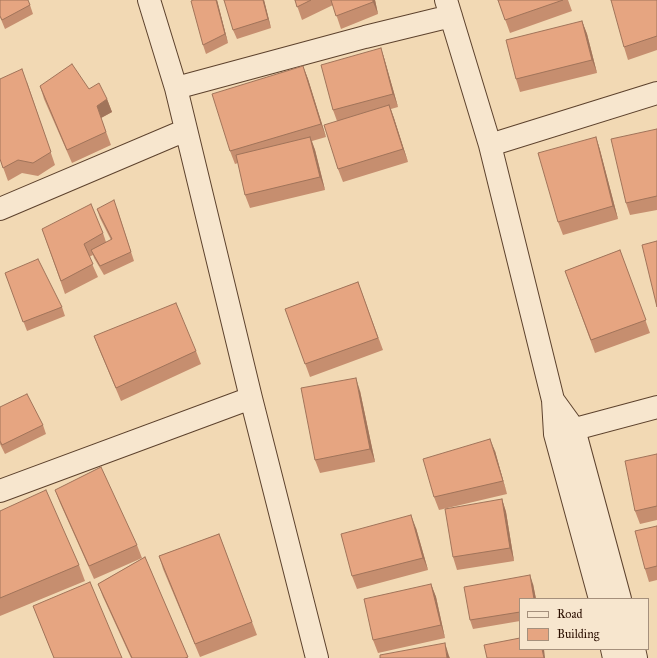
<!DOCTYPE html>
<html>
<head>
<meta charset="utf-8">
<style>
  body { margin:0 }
  #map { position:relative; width:657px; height:658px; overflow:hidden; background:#f2d9b4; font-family:"IM FELL Great Primer",serif }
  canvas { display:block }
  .legend { position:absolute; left:519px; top:598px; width:130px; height:52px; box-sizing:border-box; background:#f7e6ce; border:1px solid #a5907c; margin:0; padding:5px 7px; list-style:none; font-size:12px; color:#2b0f00 }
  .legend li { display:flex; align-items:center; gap:8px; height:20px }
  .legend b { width:20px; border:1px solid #a5907c }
</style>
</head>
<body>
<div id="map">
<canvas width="657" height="658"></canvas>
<ul class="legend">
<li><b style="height:5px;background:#f7e6ce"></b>Road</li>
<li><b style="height:11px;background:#e6a581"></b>Building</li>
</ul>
</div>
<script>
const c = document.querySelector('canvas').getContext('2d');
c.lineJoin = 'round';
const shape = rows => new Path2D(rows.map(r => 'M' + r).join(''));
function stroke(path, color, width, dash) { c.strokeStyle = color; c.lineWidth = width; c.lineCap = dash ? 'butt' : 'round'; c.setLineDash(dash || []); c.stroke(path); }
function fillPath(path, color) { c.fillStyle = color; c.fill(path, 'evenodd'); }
const minor = shape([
  [149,0,176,88,365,37,451,16],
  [446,0,490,145,553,400,555,434,600,599],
  [176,88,251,398,317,658],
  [490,145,657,93],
  [0,209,186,130],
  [553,400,574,429,620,599],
  [560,433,657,407],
  [0,491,251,398],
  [612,649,614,658],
  [634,649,636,658]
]);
stroke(minor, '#5d422d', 24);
stroke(minor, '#f7e6ce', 22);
fillPath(shape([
  [0,0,30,5,33,14,5,29,0,17],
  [217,0,228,43,206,54,203,45],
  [264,0,271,28,237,39,233,30],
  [295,0,375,0,378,14,341,29,333,5,302,20],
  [498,0,568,0,572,11,510,33],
  [657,0,657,50,628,60,624,47],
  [582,21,587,34,597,73,520,92,516,79],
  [381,48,385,61,398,107,391,109,408,162,343,182,338,169,337,121,333,110],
  [303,66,308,79,326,137,312,141,315,150,325,190,250,208,245,195,238,163,235,164,230,151],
  [27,82,55,165,38,176,22,173,8,181,0,159],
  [40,86,107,99,112,112,101,118,111,145,72,163,44,99],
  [657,129,657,210,630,215,626,203],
  [596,137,600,150,618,219,563,235,558,222],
  [117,208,134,261,104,275,94,258,93,255,89,257,98,277,65,294,42,229,103,233,106,242,111,240,100,218,97,209],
  [620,250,650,333,595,353,565,271],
  [5,273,62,307,65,316,27,331],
  [358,282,383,350,310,377,285,309],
  [94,336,196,351,201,364,121,401,99,349],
  [360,391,375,462,320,473,315,460],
  [0,407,43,425,46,434,5,454,0,444],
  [495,451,507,494,439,510,434,497],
  [657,454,657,520,640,524,635,511],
  [55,490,137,545,142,558,94,579,60,503],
  [502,499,506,512,514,561,457,570,453,557],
  [0,511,79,565,85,581,0,616],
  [657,526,657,580,649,582,645,569],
  [416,528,428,570,357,589,352,576],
  [219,534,257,635,200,657,163,569,159,556],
  [145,557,188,658,131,658,103,597,98,584],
  [431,584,436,597,445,638,378,653,373,640],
  [533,584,536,599,520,599,520,621,473,629,470,620],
  [33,606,122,658,54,658]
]), '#c68e6f');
fillPath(shape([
  [216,0,217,0,228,43,225,34],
  [263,0,264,0,271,28,268,19],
  [373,0,375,0,378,14,373,2],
  [582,21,587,34,597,73,592,60],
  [381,48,385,61,398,107,393,94],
  [303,66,308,79,326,137,321,124],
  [107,99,112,112,101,118,97,106],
  [389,105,394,118,408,162,403,149],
  [310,137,315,150,325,190,320,177],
  [596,137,600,150,618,219,613,206],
  [356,378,360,391,375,462,370,449],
  [490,439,495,451,507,494,503,481],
  [502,499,506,512,514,561,510,548],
  [411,515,416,528,428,570,423,558],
  [530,575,533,584,536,599,534,599],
  [431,584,436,597,445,638,441,625],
  [445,643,449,656,450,658,447,658],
  [542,649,544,649,545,658,544,658]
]), '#a1745a');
const building = shape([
  [0,0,28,0,30,5,2,20,0,16,0,0],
  [193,0,216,0,225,34,203,45,191,1,193,0],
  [224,0,263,0,268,19,233,30,224,0],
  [295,0,311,0,297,7,295,0],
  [331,0,373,0,373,2,336,16,331,0],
  [498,0,563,0,505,20,498,0],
  [611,0,657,0,657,36,624,47,611,0],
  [582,21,592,60,516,79,506,40,582,21],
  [381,48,393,94,333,110,321,65,381,48],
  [72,64,89,89,99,83,107,99,97,106,106,132,67,150,40,86,72,64],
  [303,66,321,124,230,151,212,94,303,66],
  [22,69,51,152,33,163,18,160,3,168,0,159,0,79,22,69],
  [389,105,403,149,338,169,324,125,389,105],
  [657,129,657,196,626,203,611,139,657,129],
  [310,137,320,177,245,195,236,155,310,137],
  [596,137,613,206,558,222,538,153,596,137],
  [114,200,131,252,100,266,91,250,112,239,97,209,114,200],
  [91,204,103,233,84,244,93,264,61,281,42,229,91,204],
  [657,241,657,307,642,245,657,241],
  [620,250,646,320,591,340,565,271,620,250],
  [38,259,62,307,23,322,5,273,38,259],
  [358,282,378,338,305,364,285,309,358,282],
  [176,303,196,351,116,388,94,336,176,303],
  [356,378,370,449,315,460,301,388,356,378],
  [27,394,43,425,2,445,0,441,0,407,27,394],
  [490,439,503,481,434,497,423,459,490,439],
  [657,454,657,506,635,511,625,461,657,454],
  [101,467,137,545,89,566,55,490,101,467],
  [46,490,79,565,0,598,0,511,46,490],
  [502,499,510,548,453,557,445,509,502,499],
  [411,515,423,558,352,576,341,534,411,515],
  [657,526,657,566,645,569,635,531,657,526],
  [219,534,252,622,195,644,159,556,219,534],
  [145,557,188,657,185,658,132,658,98,584,145,557],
  [530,575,534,599,520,599,520,612,470,620,464,587,530,575],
  [90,582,122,658,54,658,33,606,90,582],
  [431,584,441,625,373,640,364,599,431,584],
  [520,638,520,649,542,649,544,658,487,658,484,645,520,638],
  [445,643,447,658,380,658,380,655,445,643]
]);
fillPath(building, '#e6a581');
stroke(building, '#a1745a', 1);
</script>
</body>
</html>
